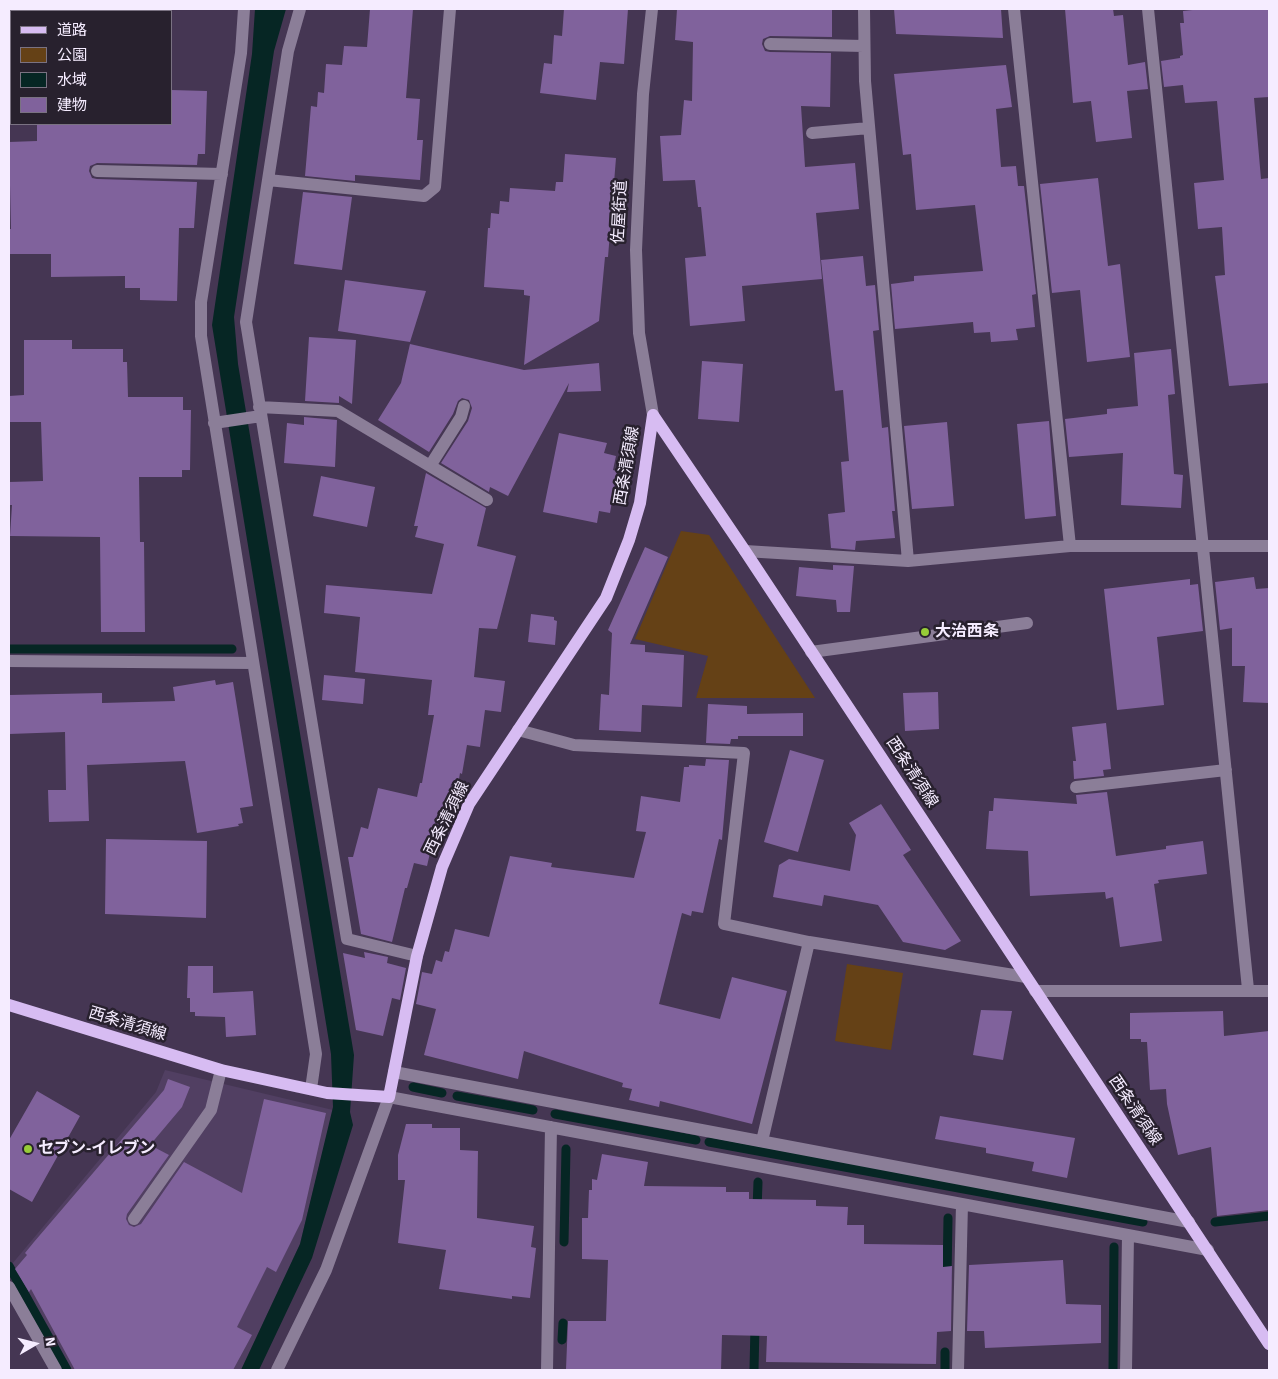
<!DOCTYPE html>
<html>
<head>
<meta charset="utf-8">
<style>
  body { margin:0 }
  #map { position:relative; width:1278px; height:1379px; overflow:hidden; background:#453653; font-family:"Source Sans 3","Noto Sans JP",sans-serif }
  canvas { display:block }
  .frame { position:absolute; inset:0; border:10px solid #f5ecff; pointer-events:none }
  .legend { position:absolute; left:10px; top:10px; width:162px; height:115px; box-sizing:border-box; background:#28212e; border:1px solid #7a7282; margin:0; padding:6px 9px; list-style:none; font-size:15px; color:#f5ecff }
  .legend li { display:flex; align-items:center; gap:10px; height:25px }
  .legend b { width:25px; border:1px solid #7a7282 }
  .north { position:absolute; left:10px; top:1319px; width:50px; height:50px; -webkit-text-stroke:4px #28212e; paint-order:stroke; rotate:82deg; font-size:14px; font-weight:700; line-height:20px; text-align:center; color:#f5ecff }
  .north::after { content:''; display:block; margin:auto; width:18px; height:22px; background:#f5ecff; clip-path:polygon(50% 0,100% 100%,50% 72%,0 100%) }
</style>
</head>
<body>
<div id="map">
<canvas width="1278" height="1379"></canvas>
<div class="frame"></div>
<ul class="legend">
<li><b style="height:6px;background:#d7bcf2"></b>道路</li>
<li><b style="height:14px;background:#654116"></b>公園</li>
<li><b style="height:14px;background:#062624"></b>水域</li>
<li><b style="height:14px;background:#80629c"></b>建物</li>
</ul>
<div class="north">N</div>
</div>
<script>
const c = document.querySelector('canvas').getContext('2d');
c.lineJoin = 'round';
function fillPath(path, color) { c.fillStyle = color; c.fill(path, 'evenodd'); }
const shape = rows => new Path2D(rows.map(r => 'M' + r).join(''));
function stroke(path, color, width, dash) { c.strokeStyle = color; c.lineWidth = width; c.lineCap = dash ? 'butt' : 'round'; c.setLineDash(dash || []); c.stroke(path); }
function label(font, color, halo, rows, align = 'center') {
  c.font = font + ' "Source Sans 3","Noto Sans JP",sans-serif'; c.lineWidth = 5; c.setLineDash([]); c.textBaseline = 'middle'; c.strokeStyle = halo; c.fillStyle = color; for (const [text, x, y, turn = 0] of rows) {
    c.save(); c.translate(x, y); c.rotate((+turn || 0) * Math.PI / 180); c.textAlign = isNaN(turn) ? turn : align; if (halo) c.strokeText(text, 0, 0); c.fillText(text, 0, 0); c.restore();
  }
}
fillPath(shape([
  [165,1070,333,1110,300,1244,241,1370,71,1370,12,1264,156,1092]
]), '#513f62');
fillPath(shape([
  [681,531,709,535,815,698,696,698,708,656,635,639],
  [847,964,903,973,891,1050,835,1041]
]), '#654116');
fillPath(shape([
  [255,9,286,9,274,51,234,317,238,364,354,1055,350,1112,353,1125,312,1258,259,1370,241,1370,300,1244,333,1107,331,1054,212,325,252,54]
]), '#062624');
stroke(shape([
  [9,649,232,649],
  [413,1087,442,1093],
  [457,1096,533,1110],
  [555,1114,696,1140],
  [709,1142,1143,1222],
  [757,1210,758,1182],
  [1215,1222,1269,1216],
  [564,1242,566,1149],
  [9,1266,67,1370],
  [947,1278,948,1218],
  [562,1340,563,1323],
  [754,1370,755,1326],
  [945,1370,945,1352],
  [1113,1370,1114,1247]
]), '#062624', 9);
fillPath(shape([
  [370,9,413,9,406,98,420,99,417,140,423,140,420,180,355,175,355,181,305,176,311,106,317,107,318,92,324,93,326,64,342,65,344,46,367,47],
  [564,9,628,9,624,64,600,62,596,100,540,93,544,63,552,64,554,35,562,36],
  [677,9,832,9,832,37,770,36,763,39,762,44,765,51,770,52,831,53,830,107,801,106,805,167,855,163,859,209,816,213,822,279,742,286,745,321,690,326,685,258,706,256,701,207,698,207,695,180,663,181,660,136,681,135,684,100,692,101,693,42,675,40],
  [894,9,1001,9,1003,38,896,34],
  [1065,9,1113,9,1114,16,1123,15,1128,65,1145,62,1148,89,1127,91,1132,138,1096,142,1091,101,1073,103],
  [1202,9,1269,9,1269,97,1254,98,1261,179,1269,178,1269,383,1229,386,1215,276,1225,275,1222,227,1198,229,1194,183,1224,180,1217,101,1185,103,1183,85,1164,87,1161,61,1180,58,1180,56,1183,55,1180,23,1184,23,1183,11],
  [1006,65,1012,107,996,109,1001,167,1016,166,1018,186,1024,186,1036,294,1032,295,1035,327,1016,329,1018,340,991,342,990,332,974,333,973,322,895,329,891,284,914,281,914,276,983,271,975,205,916,210,911,154,903,155,894,74],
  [171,90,207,91,205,154,198,154,197,165,97,163,90,166,89,171,92,178,97,179,197,182,194,228,179,228,177,301,140,300,140,288,125,288,125,276,51,277,51,254,9,254,9,229,11,229,9,142,37,141,37,124,171,124],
  [565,154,616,158,608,257,605,257,599,321,524,365,530,296,524,295,524,290,484,287,488,228,490,228,491,213,499,214,500,201,509,202,510,188,555,191,556,182,563,182],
  [1098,178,1108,266,1120,264,1130,357,1087,362,1080,290,1052,293,1040,184],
  [303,192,352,197,342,270,294,264],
  [863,256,866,286,875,285,879,330,873,331,882,428,888,427,895,511,892,511,895,538,856,541,855,550,831,548,828,514,845,512,841,462,849,461,843,390,835,391,821,260],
  [345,280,426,291,410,342,338,331],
  [309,337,356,340,352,404,339,396,339,403,305,401],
  [24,340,72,340,72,349,123,349,123,362,127,362,128,397,183,397,183,410,191,410,190,470,182,470,182,477,139,477,140,542,144,542,145,632,101,632,100,537,10,536,12,505,9,505,9,482,43,481,41,422,9,422,9,396,24,395],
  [410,344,524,370,599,363,601,391,567,392,569,383,508,496,490,487,489,492,441,463,468,421,472,408,469,400,462,398,458,401,453,414,429,452,378,420,401,383],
  [1171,349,1175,394,1168,395,1174,474,1183,475,1181,508,1121,505,1123,453,1069,457,1065,419,1107,414,1107,409,1138,406,1134,353],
  [702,361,743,364,739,422,698,419],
  [304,417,337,420,335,467,284,463,287,423,304,425],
  [1049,421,1056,516,1025,519,1017,424],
  [947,422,954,506,912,509,904,426],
  [559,433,607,443,604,453,616,456,613,470,617,471,610,513,599,511,597,523,543,512],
  [426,473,486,508,477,546,516,556,497,629,479,628,474,677,505,681,501,712,485,710,480,747,467,745,462,774,460,773,458,785,451,784,445,822,441,821,437,840,433,840,427,866,414,863,407,888,405,888,392,942,361,934,348,857,353,857,361,827,368,829,378,788,417,797,420,783,422,783,434,715,428,715,432,680,355,672,360,617,324,613,326,585,432,594,444,544,415,537,418,526,414,526],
  [321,476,375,487,367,527,313,516],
  [645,547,668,557,630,644,645,645,645,652,684,655,682,707,642,705,641,732,599,730,601,694,609,695,612,633,608,630],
  [833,565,854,566,850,612,837,612,836,600,796,596,799,567,833,570],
  [1254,577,1256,589,1269,588,1269,703,1243,702,1245,666,1232,666,1232,628,1220,630,1215,582],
  [1190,579,1190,585,1198,584,1203,631,1157,637,1164,705,1117,710,1104,589],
  [531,614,554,617,554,620,557,621,555,645,528,642],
  [324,675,365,679,363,704,322,700],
  [215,680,216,685,233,682,253,806,240,808,243,823,238,824,239,826,197,833,185,761,87,765,89,821,49,822,48,790,66,790,65,732,9,734,9,695,102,693,102,703,175,701,173,687],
  [938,692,939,729,905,731,903,693],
  [708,704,747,706,747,714,803,713,803,736,738,736,738,739,731,739,730,744,706,743],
  [1106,723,1111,769,1103,770,1104,776,1074,779,1073,761,1076,761,1072,727],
  [790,750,824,760,798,852,764,842],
  [706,759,729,760,722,840,719,839,703,913,692,911,691,916,682,913,659,1004,720,1019,732,977,787,991,752,1124,660,1101,659,1107,629,1100,632,1089,622,1087,623,1083,524,1051,518,1079,424,1055,436,1009,416,1004,422,972,432,974,436,960,442,962,445,951,449,952,455,929,489,937,510,856,552,863,551,867,634,878,646,832,636,831,641,796,680,802,684,767,689,767,689,765,705,766],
  [1107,792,1116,856,1166,849,1166,846,1203,841,1207,874,1158,880,1159,883,1154,884,1162,941,1120,947,1113,897,1106,899,1105,892,1030,896,1028,851,986,849,989,811,993,811,994,798,1077,804,1076,795],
  [881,804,911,850,903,855,961,941,945,950,903,942,878,905,824,895,822,906,773,897,779,865,789,859,850,871,856,835,849,823],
  [106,839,207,841,206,918,105,914],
  [364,952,388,957,387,963,406,968,400,1000,392,998,383,1036,356,1030,343,953,365,958],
  [188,966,213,966,213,993,253,991,256,1035,226,1037,225,1017,195,1016,195,1012,190,1012,190,998,187,998],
  [981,1010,1012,1011,1003,1060,973,1055],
  [1223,1011,1224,1036,1269,1031,1269,1210,1217,1216,1211,1147,1178,1155,1167,1104,1166,1089,1150,1090,1147,1042,1141,1042,1141,1039,1130,1039,1130,1013],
  [168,1079,190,1087,182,1107,150,1145,169,1155,127,1214,126,1219,129,1225,134,1227,141,1224,184,1162,242,1193,264,1099,326,1113,302,1220,276,1272,267,1267,237,1327,252,1335,233,1370,75,1370,31,1289,29,1292,15,1269,27,1255,25,1253,34,1242,164,1090],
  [37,1091,80,1116,32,1202,9,1189,9,1140],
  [940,1116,1075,1138,1067,1178,1032,1171,1034,1162,986,1153,986,1148,935,1139],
  [406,1124,432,1124,432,1128,460,1128,460,1150,478,1151,477,1218,534,1226,531,1247,536,1248,530,1298,512,1296,512,1299,439,1289,446,1250,398,1243,405,1180,398,1180,398,1155],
  [602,1154,648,1162,644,1186,726,1187,726,1192,749,1192,749,1199,816,1200,816,1206,848,1207,847,1225,864,1225,864,1244,943,1245,943,1267,952,1266,951,1331,937,1332,936,1364,766,1362,767,1336,722,1335,721,1370,566,1369,568,1321,606,1321,608,1260,582,1259,582,1218,588,1218,589,1190,592,1190,592,1179,597,1180],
  [1063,1260,1066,1304,1101,1305,1101,1343,985,1348,984,1331,967,1331,969,1265]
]), '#80629c');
stroke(shape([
  [244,9,241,53,201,302,201,336,316,1054,311,1089],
  [300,9,288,51,246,322,347,939,417,956],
  [652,9,643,94,636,250,639,333,653,415],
  [864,9,865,81,908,561],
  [1014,9,1070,546],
  [1148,9,1248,989],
  [770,44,864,46],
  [812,133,869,128],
  [97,171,222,174],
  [268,180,424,196,435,187,450,9],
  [259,407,338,411,487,500],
  [214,423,261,416],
  [430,466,461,417,464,406],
  [745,551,908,561,1070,546,1269,546],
  [811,652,1027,623],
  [9,661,253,663],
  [518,730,574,745,744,753,724,924,809,942,1026,977],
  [1076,787,1226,770],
  [1035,991,1269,991],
  [394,1072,1189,1222],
  [762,1141,809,942],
  [134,1219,211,1110,221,1070],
  [9,1287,56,1370],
  [277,1370,326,1270,389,1097,1208,1250],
  [547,1370,551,1127],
  [958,1370,962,1204],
  [1126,1370,1128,1235]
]), '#8b7e98', 12);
stroke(shape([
  [653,415,745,551,1269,1344],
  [9,1005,221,1070,327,1093,389,1097,417,956,442,867,469,804,606,598,629,540,640,503,653,415]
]), '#d7bcf2', 12);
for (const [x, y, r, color] of [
  [925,632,5,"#97cc38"],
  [28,1149,5,"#97cc38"]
]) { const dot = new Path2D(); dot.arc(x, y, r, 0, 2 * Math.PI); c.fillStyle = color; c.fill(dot); stroke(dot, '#28212e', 2); }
label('16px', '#f5ecff', '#28212e', [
  ["佐屋街道",621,212,-87],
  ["西条清須線",628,466,-80],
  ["西条清須線",911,773,57],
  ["西条清須線",448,819,-64],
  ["西条清須線",127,1025,17],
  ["西条清須線",1134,1111,56]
]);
label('bold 16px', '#f5ecff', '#28212e', [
  ["大治西条",935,632],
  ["セブン-イレブン",38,1149]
], 'left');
</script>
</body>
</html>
